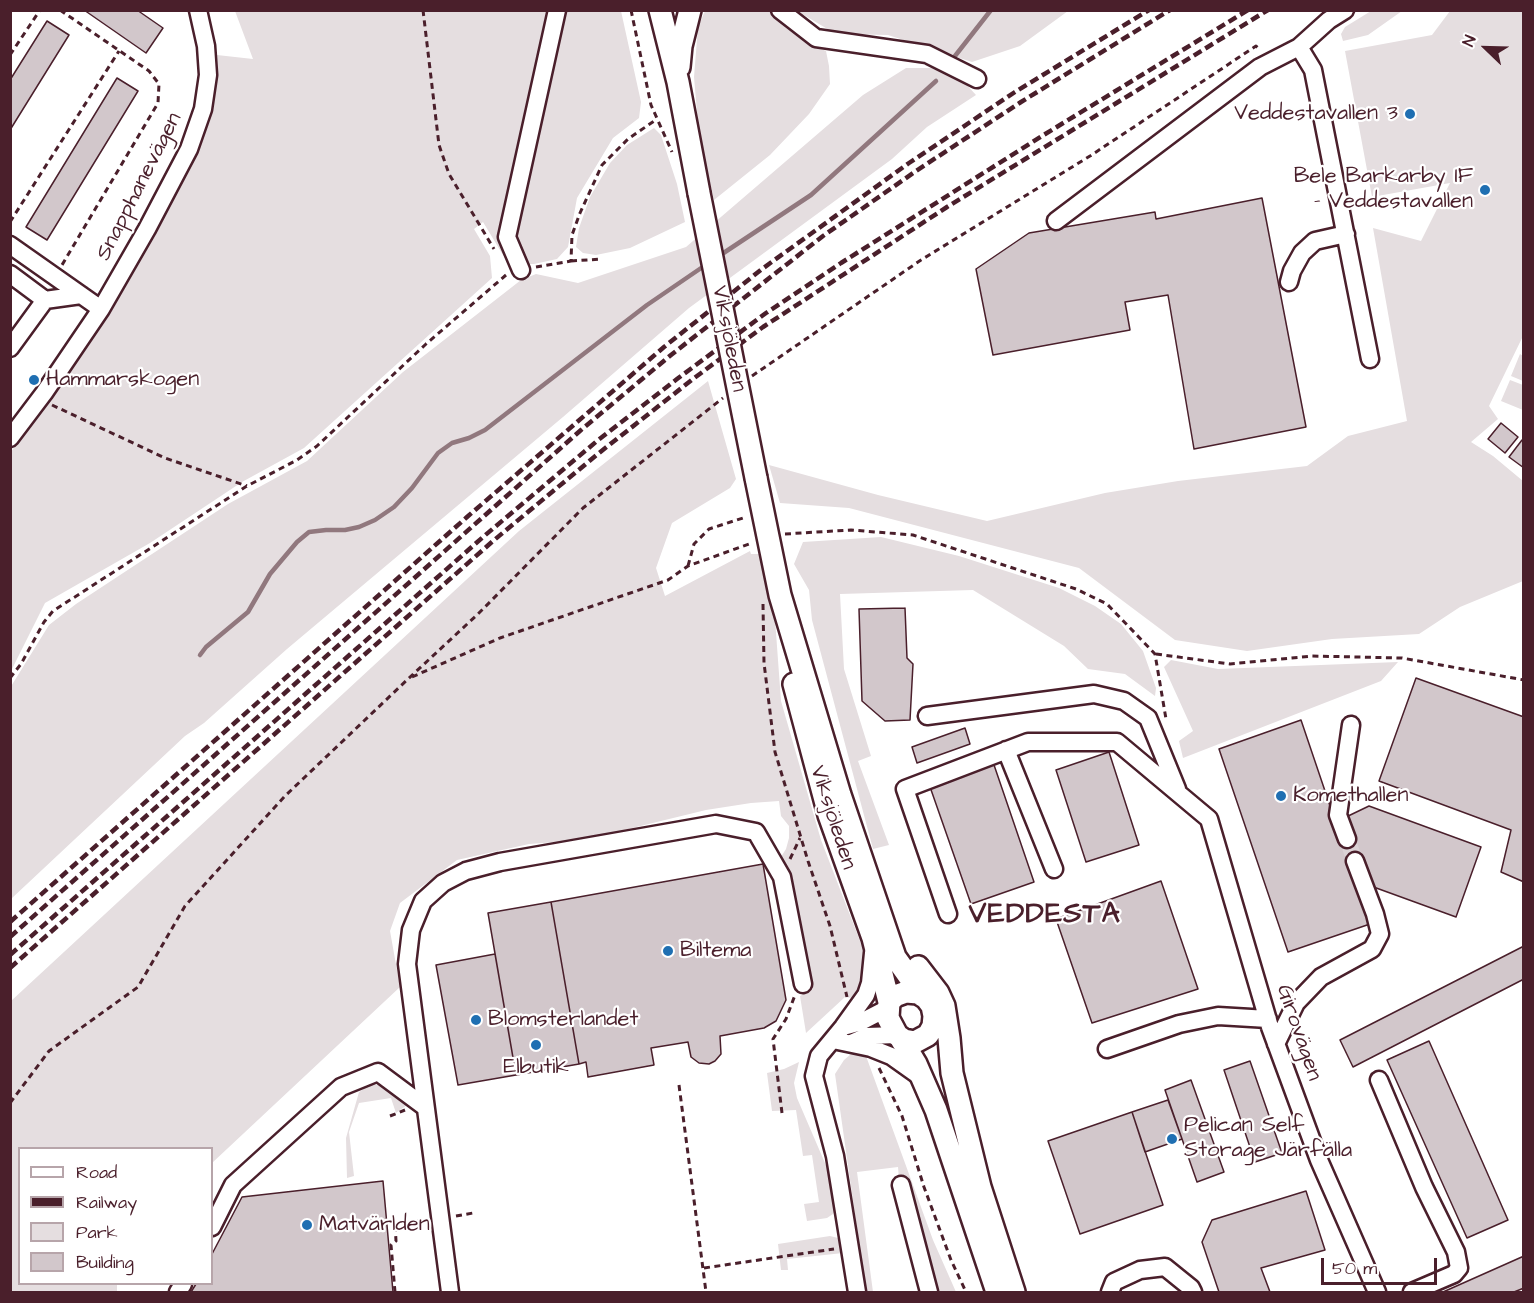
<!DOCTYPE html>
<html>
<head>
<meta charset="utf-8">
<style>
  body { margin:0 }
  #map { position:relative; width:1534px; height:1303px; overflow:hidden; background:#fff; font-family:"Architects Daughter",sans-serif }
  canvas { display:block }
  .frame { position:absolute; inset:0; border:12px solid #4a1f2b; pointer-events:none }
  .legend { position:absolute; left:18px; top:1147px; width:195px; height:138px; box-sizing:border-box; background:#fff; border:2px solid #b7a5aa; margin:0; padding:8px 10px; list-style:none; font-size:18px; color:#4a1f2b }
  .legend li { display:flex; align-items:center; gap:12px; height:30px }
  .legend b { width:30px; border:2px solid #b7a5aa }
  .north { position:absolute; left:1456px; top:18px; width:60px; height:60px; -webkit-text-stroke:4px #fff; paint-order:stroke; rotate:293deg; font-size:16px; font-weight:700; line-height:24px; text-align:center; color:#4a1f2b }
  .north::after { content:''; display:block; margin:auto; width:21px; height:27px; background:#4a1f2b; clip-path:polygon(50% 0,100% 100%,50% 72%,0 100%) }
  .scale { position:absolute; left:1321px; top:1258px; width:116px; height:27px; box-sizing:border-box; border:3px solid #4a1f2b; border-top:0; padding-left:8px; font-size:18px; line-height:21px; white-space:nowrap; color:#4a1f2b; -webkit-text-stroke:4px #fff; paint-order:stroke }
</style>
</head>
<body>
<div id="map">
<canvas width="1534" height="1303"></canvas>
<div class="frame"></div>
<ul class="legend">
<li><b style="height:8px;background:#fff"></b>Road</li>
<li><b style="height:8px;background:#4a1f2b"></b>Railway</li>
<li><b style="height:16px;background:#e5dee0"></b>Park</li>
<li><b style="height:16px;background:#d2c7cb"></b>Building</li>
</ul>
<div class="north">N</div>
<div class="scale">50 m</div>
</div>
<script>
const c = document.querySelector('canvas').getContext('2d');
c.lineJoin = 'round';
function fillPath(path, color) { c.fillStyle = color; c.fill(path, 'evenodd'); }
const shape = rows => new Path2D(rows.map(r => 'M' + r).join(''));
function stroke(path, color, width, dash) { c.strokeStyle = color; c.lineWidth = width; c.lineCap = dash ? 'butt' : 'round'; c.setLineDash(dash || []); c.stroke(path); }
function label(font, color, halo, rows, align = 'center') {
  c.font = font + ' "Architects Daughter",sans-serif'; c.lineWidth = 4.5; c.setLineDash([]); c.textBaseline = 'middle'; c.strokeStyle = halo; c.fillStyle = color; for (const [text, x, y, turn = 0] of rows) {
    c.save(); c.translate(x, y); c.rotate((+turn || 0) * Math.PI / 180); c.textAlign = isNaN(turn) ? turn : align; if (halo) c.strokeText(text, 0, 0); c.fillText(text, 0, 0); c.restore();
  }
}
fillPath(shape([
  [235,11,621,11,641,102,639,118,613,138,577,198,568,247,557,259,534,264,516,264,506,260,483,222,474,229,490,256,492,278,304,448,242,482,150,543,45,603,11,671,10,453,47,403,106,314,177,193,210,121,217,55,253,59],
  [705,11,770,11,786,28,807,43,826,51,829,66,830,84,809,114,770,155,714,200,699,135,694,77,698,27],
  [797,11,1068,11,1020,46,972,62,888,35,836,34],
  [1371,11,1402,11,1368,35,1343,41,1341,34,1345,27],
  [1450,11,1523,11,1523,336,1489,406,1498,419,1471,442,1493,456,1523,481,1523,581,1460,607,1419,634,1332,639,1247,651,1175,640,1079,568,849,508,780,503,769,465,878,495,987,521,1105,493,1178,481,1307,466,1348,436,1407,421,1373,228,1421,241,1450,183,1372,197,1345,51,1432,35],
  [906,68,932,68,965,83,976,95,927,127,892,159,689,308,563,417,287,649,204,723,185,736,11,899,10,688,49,625,76,604,228,504,307,461,403,372,521,280,536,274,578,283,686,247,863,95],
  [654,128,661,135,677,184,685,222,630,248,596,255,583,253,576,247,579,228,590,197,610,163,627,145],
  [1520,354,1523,356,1523,381,1511,376],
  [1510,380,1523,385,1523,410,1501,401],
  [708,381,736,479,730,488,672,523,656,568,665,596,750,551,751,554,765,554,775,619,781,701,821,840,867,959,858,999,845,997,806,1033,800,996,813,989,788,874,779,860,786,849,789,838,789,826,781,816,779,801,751,803,706,810,583,840,529,844,457,860,400,903,390,931,400,987,212,1163,212,1148,20,1148,20,1284,117,1284,117,1292,11,1292,11,1001,519,531],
  [881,537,959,556,1059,588,1095,606,1121,624,1143,651,1156,688,1155,696,1125,674,1088,669,1064,646,973,590,840,594,844,669,871,756,858,761,889,845,873,849,812,620,809,590,794,564,803,542],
  [1171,660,1218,669,1398,662,1381,681,1183,758,1179,741,1193,731,1164,667],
  [851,1054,866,1056,933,1240,956,1292,936,1292,899,1179,898,1167,857,1172,873,1292,866,1292,835,1074,844,1060],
  [799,1062,794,1083,797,1098,837,1191,837,1207,833,1214,827,1218,807,1221,804,1204,819,1202,812,1155,803,1156,796,1110,772,1111,767,1073,784,1069],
  [370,1085,379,1085,388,1088,407,1105,396,1113,391,1098,359,1103,349,1132,354,1176,347,1178,346,1138,359,1092],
  [830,1236,838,1238,841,1242,843,1253,787,1259,788,1270,781,1270,778,1244]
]), '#e5dee0');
stroke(shape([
  [955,56,991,10],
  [719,256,811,195,936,81],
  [200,655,206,647,248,612,270,574,297,542,309,532,326,530,345,530,359,527,375,520,394,507,412,488,438,453,452,443,469,438,485,430,647,305,707,264]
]), '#91787e', 4.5);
const building = shape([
  [84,10,137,10,163,28,146,53,84,10],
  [47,21,69,35,10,130,10,80,47,21],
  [117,78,138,91,47,240,26,227,117,78],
  [1262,198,1306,427,1194,449,1168,295,1125,302,1130,330,993,355,976,269,1029,233,1155,212,1156,219,1262,198],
  [1501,423,1518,437,1505,453,1488,439,1501,423],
  [1522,440,1524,441,1524,468,1509,457,1522,440],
  [905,608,907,658,913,664,910,720,885,721,862,701,859,609,905,608],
  [1416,678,1524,717,1524,882,1501,872,1511,830,1379,781,1416,678],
  [1301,720,1370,924,1288,952,1219,749,1301,720],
  [965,728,970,744,917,763,912,747,965,728],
  [1109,752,1139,845,1086,862,1056,770,1109,752],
  [993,762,1034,882,971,904,929,784,993,762],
  [1369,806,1481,847,1456,917,1368,885,1349,861,1343,843,1344,818,1369,806],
  [763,864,786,1000,776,1021,764,1028,720,1036,721,1054,715,1061,709,1064,699,1063,691,1057,688,1042,651,1048,654,1065,588,1077,586,1062,579,1064,551,902,763,864],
  [1161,881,1198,989,1092,1023,1056,919,1161,881],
  [551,902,579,1064,516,1075,488,913,551,902],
  [1524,946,1524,979,1353,1067,1340,1040,1524,946],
  [495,954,516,1075,458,1085,436,965,495,954],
  [1429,1041,1508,1220,1467,1238,1387,1060,1429,1041],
  [1250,1061,1282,1153,1255,1162,1224,1070,1250,1061],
  [1191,1080,1224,1172,1197,1182,1165,1090,1191,1080],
  [1168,1100,1182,1139,1145,1152,1132,1112,1168,1100],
  [1132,1112,1163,1205,1080,1234,1048,1141,1132,1112],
  [383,1181,393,1292,191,1292,196,1284,212,1284,212,1254,242,1197,383,1181],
  [1306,1191,1325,1250,1261,1268,1270,1292,1219,1292,1202,1242,1212,1220,1306,1191],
  [1524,1256,1524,1288,1514,1292,1443,1292,1524,1256]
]);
fillPath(building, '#d2c7cb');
stroke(building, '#4a1f2b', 1.5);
stroke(shape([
  [1347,839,1355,861]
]), '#dbd2d5', 16, [16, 8]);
const minor = shape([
  [780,10,816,38,927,54,977,79],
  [1299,47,1329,20,1345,10],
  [1056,221,1260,67,1299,47,1313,70,1370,359],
  [10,245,101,309],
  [521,270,507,237,557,10],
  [10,274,45,300],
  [1289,282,1292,271,1302,253,1315,241,1346,234],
  [10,348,45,300,81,295],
  [10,438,44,393,101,309,147,229,189,149,203,109,208,75,206,46,198,10],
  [927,716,1094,694,1124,701,1148,718,1177,789],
  [1006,750,1054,869],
  [1347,839,1338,815,1351,725],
  [948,914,905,789,1028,742,1117,742,1209,819,1270,1027,1319,1160,1377,1292],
  [843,1027,861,1022,888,1008],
  [833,1040,871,1048,891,1056,922,1078],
  [851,1043,867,1036,897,1035],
  [1276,1044,1296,1003,1321,977,1372,949,1380,934,1375,914,1355,861],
  [1107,1049,1179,1024,1218,1016,1268,1019],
  [1379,1080,1424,1187,1456,1252,1459,1268,1454,1274,1412,1292],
  [901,1185,929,1292],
  [212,1227,233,1185,341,1087,378,1072,425,1107],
  [178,1292,183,1284],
  [450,1292,407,964,411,930,423,901,443,883,466,871,500,862,716,824,756,832,782,877,803,984],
  [857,1292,835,1156,814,1076,819,1056,843,1027,866,995,870,983,873,953],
  [1110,1292,1114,1282,1140,1270,1165,1267,1191,1288,1193,1292]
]);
const major = shape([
  [660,10,678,82,699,193],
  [679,67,681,46,690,10],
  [756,478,780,595,840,795,895,957,922,995],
  [794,684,829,815,873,938,889,1002],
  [918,967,938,993,944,1006,949,1038,952,1073,980,1187,1014,1292],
  [906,992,918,993,926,998,932,1006,934,1016,933,1026,928,1035,915,1042,904,1040,897,1035,888,1018,889,1002,895,996,906,992],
  [901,1039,916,1064,936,1110,997,1292]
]);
stroke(minor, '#4a1f2b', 21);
stroke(major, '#4a1f2b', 26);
stroke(shape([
  [60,10,149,71,159,84,158,103,62,265],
  [423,10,439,145,449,174,494,249],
  [631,10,651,105,672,152],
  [10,55,40,10],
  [10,222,119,51],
  [571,261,602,259],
  [536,267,571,261,572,235,580,213,602,165,628,139,657,119],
  [752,376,921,260,1090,156,1256,46,1260,50],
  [52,405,165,458,247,486],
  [785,534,851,530,913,535,1076,589,1107,604,1155,654,1166,719],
  [688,566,694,544,709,529,746,517],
  [763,604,764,663,775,752,808,861,830,926,847,997],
  [1156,654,1230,664,1312,656,1402,658,1524,680],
  [412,677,500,638,668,580,688,566,749,544],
  [10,678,21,664,44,622,53,611,247,486,297,460,317,446,426,344,506,275],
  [790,859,800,838],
  [879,1068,902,1116,924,1187,951,1260,966,1292],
  [679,1085,706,1292],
  [10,1103,49,1051,138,987,185,906,285,796,408,679,478,614,583,508,723,398],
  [782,1113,773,1039,786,1019,795,995],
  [390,1116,405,1110],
  [456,1216,473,1213],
  [704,1268,834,1249],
  [395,1292,391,1245,396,1241,395,1223,426,1220]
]), '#4a1f2b', 3, [6, 4.5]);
stroke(minor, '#fff', 16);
stroke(major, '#fff', 21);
stroke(shape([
  [10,922,467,517,664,347,762,269,909,163,1015,92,1149,10],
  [10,937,581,430,671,355,823,236,916,171,1021,102,1170,10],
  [10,955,483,537,597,441,677,379,766,313,841,263,1042,136,1248,10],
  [10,968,493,541,599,453,693,379,763,327,947,207,1268,10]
]), '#4a1f2b', 4.5, [9, 4.5]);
const majorBridge = shape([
  [699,193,756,478]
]);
stroke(majorBridge, '#4a1f2b', 26, []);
stroke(majorBridge, '#fff', 21);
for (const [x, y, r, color] of [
  [1410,114,6,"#1f6fb2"],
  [1485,190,6,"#1f6fb2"],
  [34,380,6,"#1f6fb2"],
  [1281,796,6,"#1f6fb2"],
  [668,951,6,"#1f6fb2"],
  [476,1020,6,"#1f6fb2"],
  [536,1045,6,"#1f6fb2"],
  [1172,1139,6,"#1f6fb2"],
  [307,1225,6,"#1f6fb2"]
]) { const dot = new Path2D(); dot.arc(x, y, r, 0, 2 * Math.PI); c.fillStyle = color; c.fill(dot); stroke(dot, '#fff', 2); }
label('22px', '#4a1f2b', '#fff', [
  ["Veddestavallen 3",1398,114,"right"],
  ["Bele Barkarby IF",1473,177,"right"],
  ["- Veddestavallen",1473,202,"right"],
  ["Hammarskogen",46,380],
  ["Komethallen",1293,796],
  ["Biltema",680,951],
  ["Blomsterlandet",488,1020],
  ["Elbutik",536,1068,"center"],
  ["Pelican Self",1184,1126],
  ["Storage Järfälla",1184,1151],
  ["Matvärlden",319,1225]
], 'left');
label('22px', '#4a1f2b', '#fff', [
  ["Snapphanevägen",140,187,-63],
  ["Viksjöleden",728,339,79],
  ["Viksjöleden",832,818,72],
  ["Girovägen",1298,1033,71]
]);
c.letterSpacing = '1.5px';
label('bold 28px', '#4a1f2b', '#fff', [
  ["VEDDESTA",1045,916]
]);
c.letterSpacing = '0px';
</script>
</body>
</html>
